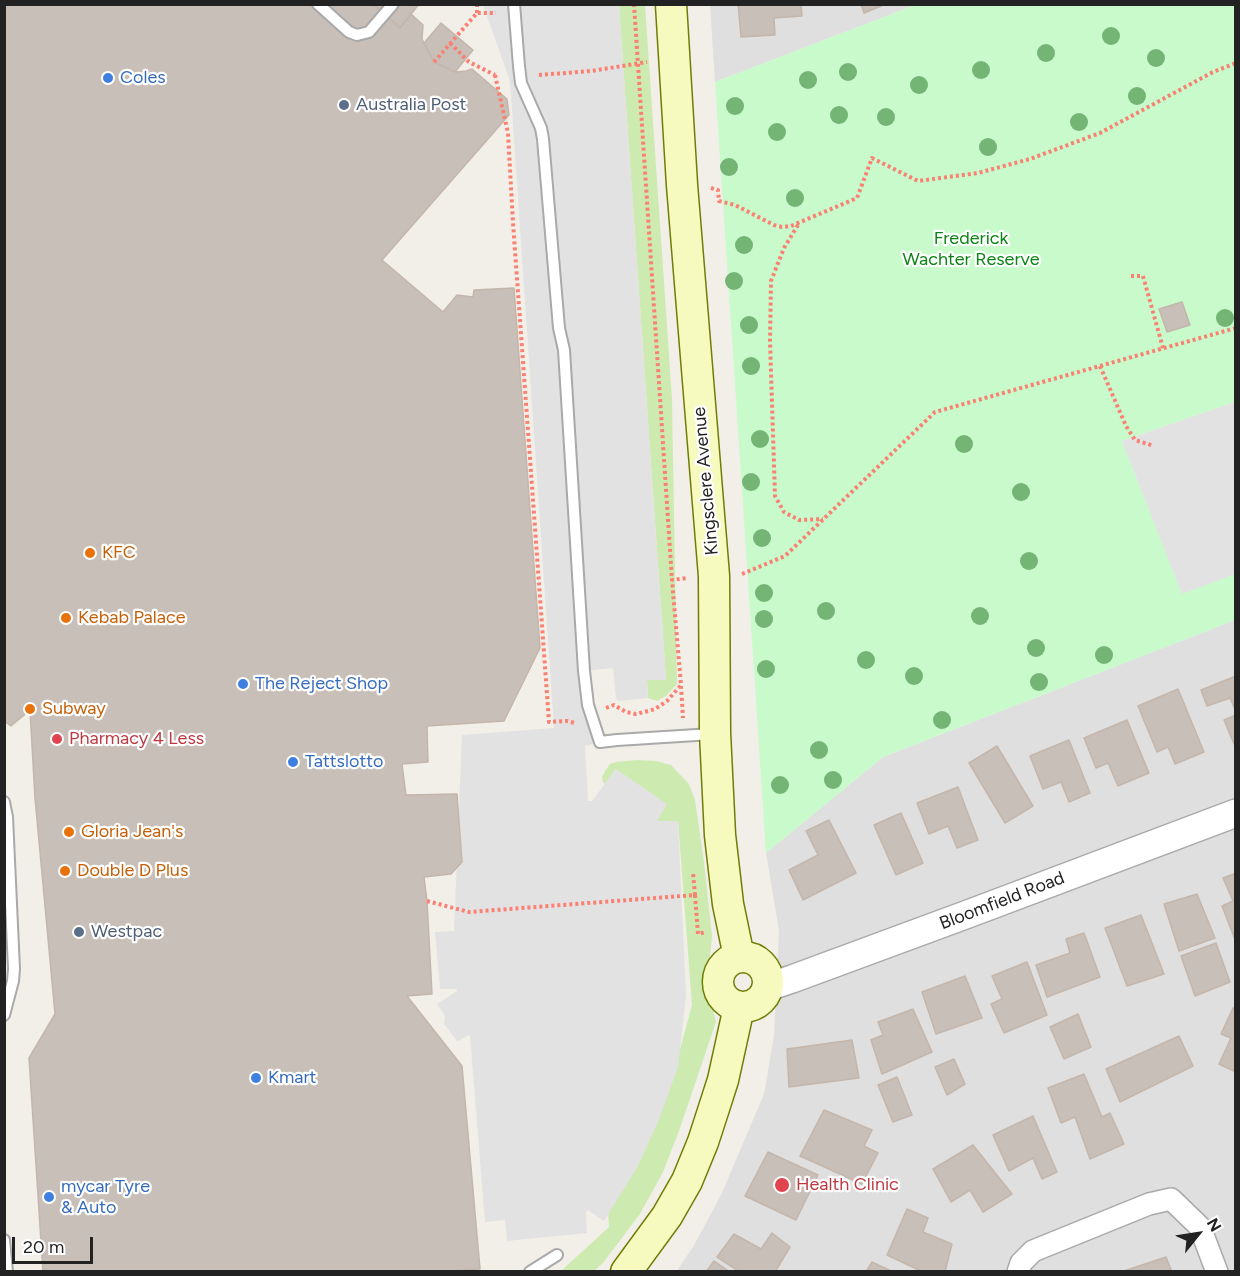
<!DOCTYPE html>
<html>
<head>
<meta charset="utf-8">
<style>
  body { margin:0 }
  #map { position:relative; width:1240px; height:1276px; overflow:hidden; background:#f2efe9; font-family:Figtree,sans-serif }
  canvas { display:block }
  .frame { position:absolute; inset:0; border:6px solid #222; pointer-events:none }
  .north { position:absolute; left:1168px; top:1204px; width:60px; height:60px; -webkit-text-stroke:4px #fff; paint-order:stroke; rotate:60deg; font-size:16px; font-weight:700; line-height:24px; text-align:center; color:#222 }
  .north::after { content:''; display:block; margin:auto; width:21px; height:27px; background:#222; clip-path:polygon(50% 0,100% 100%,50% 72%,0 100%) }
  .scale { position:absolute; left:12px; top:1237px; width:81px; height:27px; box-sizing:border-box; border:3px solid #222; border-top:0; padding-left:8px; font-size:18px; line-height:21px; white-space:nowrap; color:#222; -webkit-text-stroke:4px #fff; paint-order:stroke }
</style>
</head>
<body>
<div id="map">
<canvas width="1240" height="1276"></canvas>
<div class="frame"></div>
<div class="north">N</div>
<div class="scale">20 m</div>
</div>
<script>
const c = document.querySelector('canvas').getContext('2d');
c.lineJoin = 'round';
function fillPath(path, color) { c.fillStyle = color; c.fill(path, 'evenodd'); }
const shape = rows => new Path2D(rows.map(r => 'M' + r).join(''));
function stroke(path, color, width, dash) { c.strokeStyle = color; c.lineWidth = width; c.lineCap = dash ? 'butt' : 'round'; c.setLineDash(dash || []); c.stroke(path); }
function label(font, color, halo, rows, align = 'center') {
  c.font = font + ' Figtree,sans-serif'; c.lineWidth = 4.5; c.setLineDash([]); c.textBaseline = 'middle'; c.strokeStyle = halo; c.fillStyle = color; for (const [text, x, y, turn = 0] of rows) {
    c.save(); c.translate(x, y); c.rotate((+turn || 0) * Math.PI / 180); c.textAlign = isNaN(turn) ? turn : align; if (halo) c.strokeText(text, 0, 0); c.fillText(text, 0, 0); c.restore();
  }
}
fillPath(shape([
  [710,4,915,5,715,82],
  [1235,620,1235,1271,676,1272,693,1247,721,1195,764,1094,774,1035,779,931,766,853,883,757]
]), '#e0dfdf');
fillPath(shape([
  [619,5,645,5,672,399,677,684,666,696,657,701,648,698,647,680,666,680],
  [637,760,656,761,671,765,689,784,695,800,704,862,712,936,708,978,709,994,716,1022,679,1131,663,1172,640,1214,603,1263,594,1271,560,1272,609,1227,608,1211,668,1094,692,1005,678,821,657,821,616,769,605,784,603,782,602,777,605,771,610,764,616,762]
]), '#cdebb0');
fillPath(shape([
  [915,5,1235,5,1235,402,1122,441,1182,593,1235,574,1235,620,883,757,766,853,715,82]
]), '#c8facc');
fillPath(shape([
  [483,5,619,5,666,680,647,680,648,698,618,701,616,698,613,668,584,671,600,742,585,746,588,801,592,801,616,769,667,804,657,821,678,821,686,996,678,1067,658,1122,638,1166,604,1221,588,1210,586,1212,587,1233,507,1241,505,1220,485,1222,470,1036,468,1035,459,1041,457,1041,444,1024,445,1016,437,1004,457,991,457,989,440,989,435,932,454,931,462,735,554,728,510,81],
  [1235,402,1235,574,1182,594,1122,441]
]), '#e2e2e2');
const building = shape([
  [4,4,373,4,400,28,411,14,423,25,422,39,434,62,455,72,466,71,472,69,507,99,509,115,382,260,443,312,457,295,473,297,474,290,514,288,540,648,504,721,427,726,428,762,402,764,406,795,457,794,462,862,451,874,424,877,427,901,432,994,407,996,462,1066,480,1269,434,1272,43,1272,29,1058,55,1014,35,798,30,710,11,726,4,721,4,4],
  [373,4,419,4,400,28,373,4],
  [738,4,801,4,802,16,774,18,775,35,741,37,738,4],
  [861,4,886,4,864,13,861,4],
  [441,23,473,50,455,72,434,62,424,43,441,23],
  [1182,302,1190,325,1167,332,1159,309,1182,302],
  [1236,676,1236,712,1230,698,1207,706,1201,690,1236,676],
  [1178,689,1204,752,1175,764,1168,747,1157,752,1138,706,1178,689],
  [1236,715,1236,743,1234,744,1224,720,1236,715],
  [1127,720,1149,773,1118,786,1108,763,1096,768,1084,738,1127,720],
  [1069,740,1090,793,1069,802,1061,782,1043,789,1030,756,1069,740],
  [997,746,1033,806,1005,823,969,763,997,746],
  [958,787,978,840,957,848,948,826,929,834,917,803,958,787],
  [901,813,923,863,896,875,874,825,901,813],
  [829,820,856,873,803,900,789,870,818,855,806,831,829,820],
  [1236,873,1236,942,1222,906,1233,901,1223,878,1236,873],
  [1197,894,1215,938,1179,951,1164,904,1197,894],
  [1141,915,1164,974,1127,986,1105,928,1141,915],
  [1084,933,1100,977,1047,997,1036,965,1070,953,1066,939,1084,933],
  [1216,943,1230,982,1195,996,1181,956,1216,943],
  [1027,962,1047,1015,1004,1033,991,1004,1002,999,992,976,1027,962],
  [965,976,982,1018,936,1034,922,992,965,976],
  [1233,1008,1236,1008,1236,1072,1219,1064,1231,1038,1221,1034,1233,1008],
  [913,1009,932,1052,882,1074,871,1040,883,1035,878,1022,913,1009],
  [1078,1014,1091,1047,1064,1059,1050,1027,1078,1014],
  [1179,1036,1193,1066,1120,1102,1106,1069,1179,1036],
  [852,1040,859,1078,789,1087,787,1049,852,1040],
  [954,1059,965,1084,947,1095,935,1067,954,1059],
  [1084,1074,1102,1117,1110,1113,1124,1144,1090,1159,1075,1117,1061,1123,1048,1088,1084,1074],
  [897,1077,912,1115,893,1122,878,1085,897,1077],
  [824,1110,872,1130,864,1146,878,1153,862,1184,800,1156,824,1110],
  [1033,1116,1057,1172,1042,1179,1033,1158,1009,1171,993,1135,1033,1116],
  [973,1145,1012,1194,983,1212,970,1190,951,1202,933,1169,973,1145],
  [768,1152,818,1175,796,1220,745,1196,768,1152],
  [907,1209,928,1218,923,1232,952,1244,945,1272,923,1272,887,1255,907,1209],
  [772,1233,790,1247,775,1272,740,1272,717,1257,734,1234,761,1249,772,1233],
  [1166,1257,1172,1272,1121,1272,1166,1257],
  [714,1261,730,1272,706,1272,714,1261],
  [872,1262,893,1272,866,1272,872,1262]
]);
fillPath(building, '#c7bfb8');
stroke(building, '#c4b6ab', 1.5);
const service = shape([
  [318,4,349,32,357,35,369,32,393,4],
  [514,4,519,66,521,83,541,128,543,139,559,328,564,350,584,671,588,705,600,742,617,740,712,734],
  [4,802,7,817,14,969,13,981,4,1015],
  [4,1240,7,1272],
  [530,1272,557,1255]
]);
const minor = shape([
  [1018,1272,1021,1263,1033,1251,1149,1204,1171,1199,1200,1227,1217,1272]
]);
const tertiary = shape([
  [768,987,792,979,968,914,1236,813]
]);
const secondary = shape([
  [671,4,682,185,714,576,715,733,720,835,728,904,739,957],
  '718 982a25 25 0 1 1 50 0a25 25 0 1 1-50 0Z',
  [626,1272,667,1216,687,1181,703,1142,715,1105,723,1080,739,1007]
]);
stroke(service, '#a9a9a9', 14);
stroke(minor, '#a9a9a9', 24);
stroke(tertiary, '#a9a9a9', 30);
stroke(secondary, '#707d05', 33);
stroke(shape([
  [477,4,477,13],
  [634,4,672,580],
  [450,43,469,62,495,75],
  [434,62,477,13,496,13],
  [495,75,508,133,513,223,549,722,567,721,575,723],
  [539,75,591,71,647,62],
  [711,188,718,190,719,201,735,205,774,225,782,227,791,226,857,198,872,158,918,181,978,173,1030,159,1100,133,1213,72,1236,63],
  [798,225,784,248,771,281,770,341,775,496,784,512,799,520,823,519],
  [1131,276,1143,276,1163,348],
  [1100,366,1126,426,1135,440,1154,446],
  [742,574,785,556,935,412,1236,328],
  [681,686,683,718],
  [606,708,614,705,626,712,636,714,648,711,655,709,667,701,681,685,672,580,687,578],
  [695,895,698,934,706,932],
  [427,901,469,912,695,895,693,872]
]), '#fa8072', 4, [3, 3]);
stroke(service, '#fff', 10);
stroke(minor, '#fff', 21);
stroke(tertiary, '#fff', 27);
stroke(secondary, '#f7fabf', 30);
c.fillStyle = '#74b475';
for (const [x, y] of [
  [1111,36],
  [1046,53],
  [1156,58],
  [981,70],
  [848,72],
  [808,80],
  [919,85],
  [1137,96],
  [735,106],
  [839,115],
  [886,117],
  [1079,122],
  [777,132],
  [988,147],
  [729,167],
  [795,198],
  [744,245],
  [734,281],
  [1225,318],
  [749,325],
  [751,366],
  [760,439],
  [964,444],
  [751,482],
  [1021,492],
  [762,538],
  [1029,561],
  [764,593],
  [826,611],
  [980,616],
  [764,619],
  [1036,648],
  [1104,655],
  [866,660],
  [766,669],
  [914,676],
  [1039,682],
  [942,720],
  [819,750],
  [833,780],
  [780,785]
]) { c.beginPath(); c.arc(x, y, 9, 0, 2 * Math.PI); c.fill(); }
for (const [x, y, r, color] of [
  [108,78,6,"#3f7fe0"],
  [344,105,6,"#5c6f8a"],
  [90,553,6,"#e8710a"],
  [66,618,6,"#e8710a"],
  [243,684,6,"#3f7fe0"],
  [30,709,6,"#e8710a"],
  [57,739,6,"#e0444e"],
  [293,762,6,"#3f7fe0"],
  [69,832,6,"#e8710a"],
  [65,871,6,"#e8710a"],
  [79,932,6,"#5c6f8a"],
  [256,1078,6,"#3f7fe0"],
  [782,1185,8,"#e0444e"],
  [49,1197,6,"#3f7fe0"]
]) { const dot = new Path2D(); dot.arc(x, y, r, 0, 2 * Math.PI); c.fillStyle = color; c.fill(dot); stroke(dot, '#fff', 2); }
label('18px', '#366cbe', '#fff', [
  ["Coles",120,78],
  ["The Reject Shop",255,684],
  ["Tattslotto",305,762],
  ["Kmart",268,1078],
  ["mycar Tyre",61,1187],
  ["& Auto",61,1208]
], 'left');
label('18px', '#4e5e75', '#fff', [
  ["Australia Post",356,105],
  ["Westpac",91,932]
], 'left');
label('18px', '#0c8416', '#fff', [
  ["Frederick",971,239],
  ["Wachter Reserve",971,260]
]);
label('18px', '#222', '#fff', [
  ["Kingsclere Avenue",706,481,-95],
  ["Bloomfield Road",1002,901,-21]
]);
label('18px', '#c56008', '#fff', [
  ["KFC",102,553],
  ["Kebab Palace",78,618],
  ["Subway",42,709],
  ["Gloria Jean's",81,832],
  ["Double D Plus",77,871]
], 'left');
label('18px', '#be3a42', '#fff', [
  ["Pharmacy 4 Less",69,739],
  ["Health Clinic",796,1185]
], 'left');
</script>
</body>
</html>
